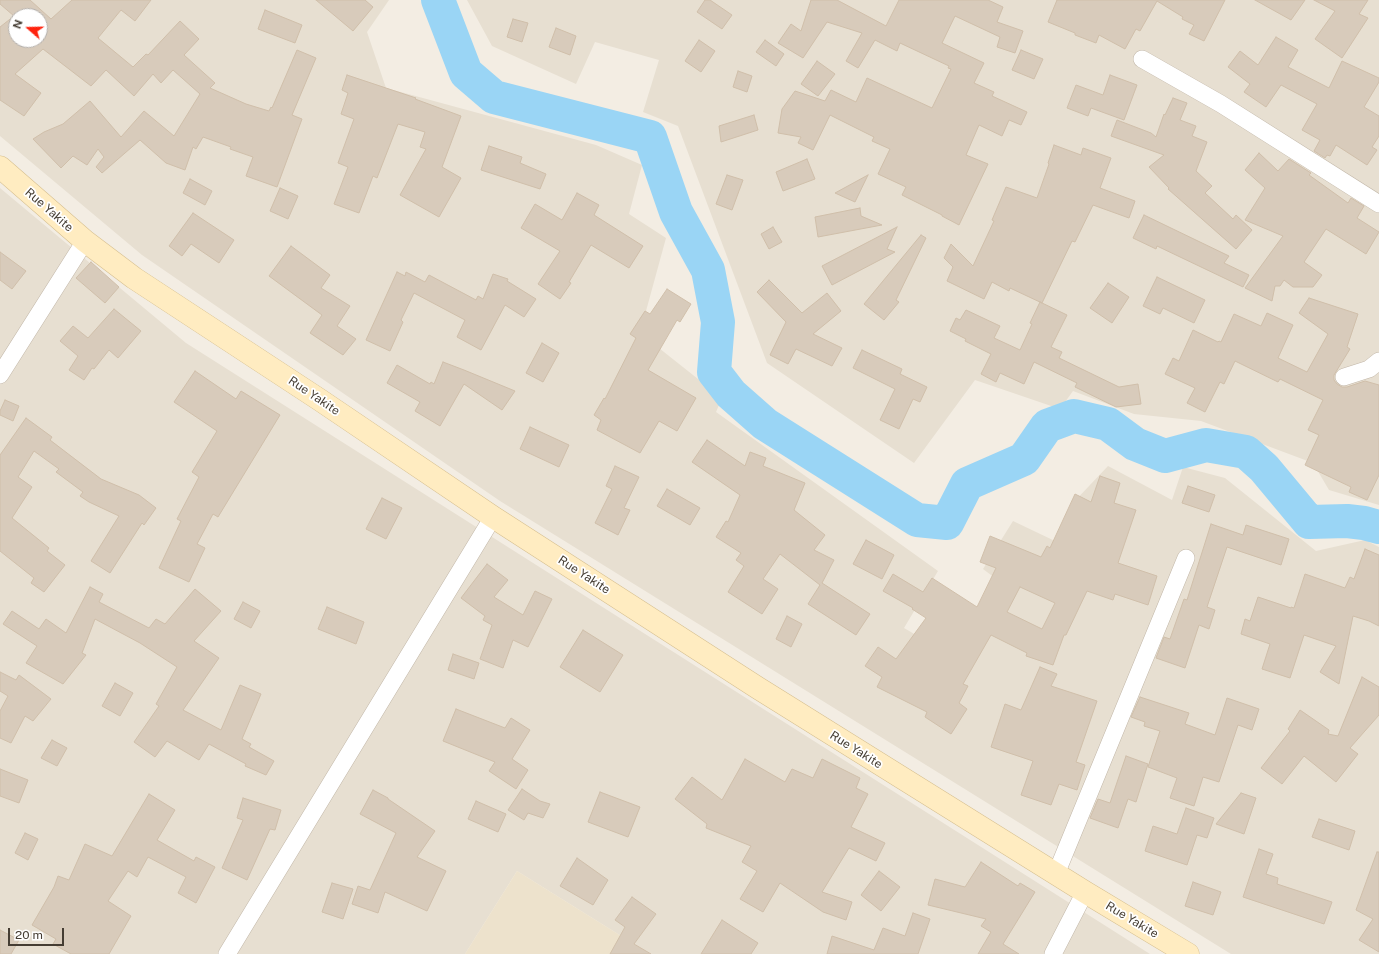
<!DOCTYPE html>
<html>
<head>
<meta charset="utf-8">
<style>
  body { margin:0 }
  #map { position:relative; width:1379px; height:954px; overflow:hidden; background:#f3ede3; font-family:"Public Sans",sans-serif }
  canvas { display:block }
  .north { position:absolute; left:8px; top:8px; width:40px; height:40px; box-sizing:border-box; background:#fff; border:1px solid #b5b1ad; border-radius:50%; rotate:290deg; font-size:11px; font-weight:700; line-height:16px; text-align:center; color:#453d33 }
  .north::after { content:''; display:block; margin:auto; width:14px; height:18px; background:#ff230e; clip-path:polygon(50% 0,100% 100%,50% 72%,0 100%) }
  .scale { position:absolute; left:8px; top:928px; width:56px; height:18px; box-sizing:border-box; border:2px solid #453d33; border-top:0; padding-left:5px; font-size:12px; line-height:14px; white-space:nowrap; color:#453d33; -webkit-text-stroke:3px #fff; paint-order:stroke }
</style>
</head>
<body>
<div id="map">
<canvas width="1379" height="954"></canvas>
<div class="north">N</div>
<div class="scale">20 m</div>
</div>
<script>
const c = document.querySelector('canvas').getContext('2d');
c.lineJoin = 'round';
function fillPath(path, color) { c.fillStyle = color; c.fill(path, 'evenodd'); }
const shape = rows => new Path2D(rows.map(r => 'M' + r).join(''));
function stroke(path, color, width, dash) { c.strokeStyle = color; c.lineWidth = width; c.lineCap = dash ? 'butt' : 'round'; c.setLineDash(dash || []); c.stroke(path); }
function label(font, color, halo, rows, align = 'center') {
  c.font = font + ' "Public Sans",sans-serif'; c.lineWidth = 3.5; c.setLineDash([]); c.textBaseline = 'middle'; c.strokeStyle = halo; c.fillStyle = color; for (const [text, x, y, turn = 0] of rows) {
    c.save(); c.translate(x, y); c.rotate((+turn || 0) * Math.PI / 180); c.textAlign = isNaN(turn) ? turn : align; if (halo) c.strokeText(text, 0, 0); c.fillText(text, 0, 0); c.restore();
  }
}
fillPath(shape([
  [0,0,389,0,367,32,386,88,596,145,642,165,629,214,666,238,640,333,722,398,716,412,938,571,904,628,959,660,999,581,983,569,1013,521,1057,542,1071,505,1108,466,1172,500,1183,467,1225,478,1316,551,1365,540,1379,547,1379,954,1231,954,500,501,142,255,0,136],
  [16,16,40,16,40,40,16,40],
  [467,0,1379,0,1379,505,1329,490,1313,463,1201,421,1134,414,1073,391,1060,409,975,380,914,463,767,363,678,126,643,112,659,60,595,42,576,84,492,46],
  [0,188,186,343,1150,954,650,954,517,871,465,954,0,954]
]), '#e7dfd1');
fillPath(shape([
  [517,871,650,954,465,954]
]), '#ede2cc');
stroke(shape([
  [438,0,466,73,494,97,650,137,676,212,708,270,718,322,714,372,731,394,765,424,917,520,947,523,967,484,1024,459,1047,426,1074,416,1108,424,1135,444,1165,456,1206,445,1246,452,1264,468,1309,522,1347,521,1364,523,1379,527]
]), '#9ad5f5', 34);
const building = shape([
  [0,0,30,0,51,19,72,0,151,0,135,21,121,10,98,38,133,67,146,54,148,55,180,21,199,39,184,55,215,83,210,88,246,104,269,111,271,107,272,108,297,50,316,58,292,115,302,119,277,187,246,176,253,157,230,149,231,147,203,137,196,149,193,147,185,170,166,163,140,140,102,173,96,167,104,157,98,149,87,165,73,156,61,168,33,139,44,132,63,124,90,101,121,137,144,111,174,136,200,94,173,70,161,83,153,74,134,96,106,70,91,86,43,49,15,74,41,93,24,116,0,100,0,27,14,16,0,4,0,0],
  [16,16,40,16,40,40,16,40,16,16],
  [316,0,365,0,373,7,353,31,316,0],
  [705,0,710,0,732,15,722,29,697,12,705,0],
  [811,0,837,0,886,26,899,0,988,0,1003,7,997,22,1023,31,1015,53,997,47,1000,37,955,16,942,43,984,63,974,83,994,92,992,96,1027,112,1021,125,1009,120,1002,136,979,125,966,155,988,164,959,225,942,216,942,215,902,195,906,187,878,174,890,149,872,141,874,137,830,115,813,150,798,143,801,137,778,133,782,109,795,91,825,101,831,90,856,102,867,78,932,108,951,69,948,68,949,66,900,43,897,51,875,40,858,68,846,61,862,33,827,22,803,58,778,43,791,24,801,31,811,0],
  [1057,0,1225,0,1204,41,1189,34,1194,25,1182,19,1183,17,1157,1,1140,31,1136,29,1125,49,1099,35,1096,43,1075,35,1075,33,1048,22,1057,0],
  [1255,0,1305,0,1291,20,1255,0],
  [1314,0,1368,0,1359,14,1368,18,1342,58,1315,39,1335,11,1314,0],
  [265,10,302,25,295,43,258,29,265,10],
  [513,19,528,23,522,42,507,37,513,19],
  [556,28,576,36,570,55,549,47,556,28],
  [1276,37,1298,50,1288,67,1329,88,1342,61,1379,78,1379,82,1364,107,1379,116,1379,136,1372,147,1377,150,1367,165,1336,145,1330,156,1327,155,1325,158,1314,151,1320,140,1302,130,1317,104,1281,85,1266,107,1244,92,1250,84,1228,67,1240,51,1258,65,1276,37],
  [699,40,715,51,701,72,685,61,699,40],
  [765,40,784,54,776,66,756,52,765,40],
  [1021,50,1043,59,1034,79,1012,70,1021,50],
  [817,61,835,74,818,96,801,84,817,61],
  [738,71,752,76,747,92,733,87,738,71],
  [347,75,416,98,415,99,461,116,442,167,461,178,439,217,400,195,426,149,420,147,425,132,398,124,377,178,373,176,359,213,334,204,348,167,338,163,354,119,341,114,348,93,342,90,347,75],
  [1110,75,1137,85,1124,120,1091,108,1088,116,1067,108,1076,85,1103,95,1110,75],
  [1173,98,1187,103,1180,120,1196,126,1192,136,1207,142,1196,171,1212,186,1205,193,1233,219,1236,215,1252,230,1236,249,1168,189,1169,188,1149,167,1164,155,1111,136,1117,120,1151,133,1156,137,1164,114,1165,115,1173,98],
  [754,115,758,130,721,142,719,126,754,115],
  [1054,145,1081,155,1083,148,1111,158,1100,188,1135,201,1129,218,1093,205,1075,242,1072,241,1042,303,1010,288,1009,291,992,282,984,299,947,281,953,267,944,258,951,244,973,266,994,221,992,220,1006,187,1037,198,1049,164,1048,163,1054,145],
  [489,146,522,157,520,163,546,174,540,189,481,170,489,146],
  [1259,153,1278,171,1289,159,1311,173,1309,175,1348,203,1351,198,1364,206,1357,218,1379,232,1366,254,1326,229,1304,262,1322,275,1313,287,1293,287,1284,280,1280,286,1275,286,1272,301,1245,288,1283,236,1245,220,1265,188,1245,170,1259,153],
  [807,159,815,179,783,191,776,172,807,159],
  [727,175,743,180,732,210,716,204,727,175],
  [868,175,855,202,835,193,868,175],
  [190,179,212,191,205,205,183,193,190,179],
  [280,188,298,196,288,219,270,211,280,188],
  [577,193,599,205,594,215,643,246,629,268,591,245,569,282,571,283,560,299,538,284,560,251,521,228,535,204,562,220,577,193],
  [860,208,861,216,882,225,818,237,815,217,860,208],
  [193,213,234,240,219,263,191,244,182,256,169,246,193,213],
  [1144,215,1229,256,1224,263,1249,275,1243,287,1157,246,1156,249,1133,238,1144,215],
  [773,227,782,242,769,249,761,234,773,227],
  [897,227,887,249,895,252,832,285,822,266,897,227],
  [921,235,926,238,896,300,899,302,884,320,864,304,921,235],
  [291,246,330,275,321,288,350,306,337,326,356,339,343,355,310,333,322,315,269,276,291,246],
  [0,252,26,271,12,289,0,280,0,252],
  [91,262,119,287,105,303,76,278,91,262],
  [397,272,405,276,406,272,425,282,429,275,476,300,478,296,483,299,493,274,508,279,507,281,536,299,524,317,505,305,481,350,457,337,465,320,414,293,401,320,403,322,390,351,366,340,397,272],
  [1157,277,1205,300,1194,323,1163,308,1160,314,1143,306,1157,277],
  [769,280,802,313,827,293,841,311,813,334,842,348,832,366,796,349,788,364,770,355,786,322,757,292,769,280],
  [1108,283,1129,297,1112,323,1090,308,1108,283],
  [667,289,691,304,680,322,677,320,648,370,696,398,677,431,659,421,640,453,597,430,601,420,594,415,604,398,605,399,636,338,630,334,645,311,650,314,667,289],
  [1309,298,1358,314,1347,347,1350,349,1334,375,1334,380,1337,384,1342,387,1347,387,1365,381,1379,385,1379,475,1367,500,1349,492,1351,487,1305,465,1319,435,1308,430,1323,400,1280,379,1278,382,1235,361,1224,384,1220,382,1205,412,1187,403,1195,388,1165,374,1173,358,1179,361,1193,330,1218,342,1219,341,1221,342,1234,314,1261,326,1267,313,1293,325,1278,358,1307,372,1328,334,1299,313,1309,298],
  [1040,302,1067,315,1051,347,1062,352,1059,358,1119,387,1138,384,1141,404,1116,407,1075,387,1077,383,1034,362,1024,384,1000,373,996,382,981,374,991,354,965,341,966,339,950,331,956,318,960,320,966,310,1000,326,994,338,1020,350,1032,324,1030,323,1040,302],
  [114,309,141,331,118,358,109,350,94,369,92,368,84,380,69,370,78,356,60,341,73,326,88,338,114,309],
  [542,343,559,353,543,382,526,373,542,343],
  [862,350,902,369,900,374,927,387,920,402,913,399,899,429,880,420,895,389,853,368,862,350],
  [443,362,464,370,515,391,502,410,464,384,440,426,415,411,420,402,387,383,397,365,430,384,431,382,434,384,443,362],
  [195,371,236,399,241,391,280,415,218,517,213,514,197,544,205,548,189,582,159,568,181,521,177,519,199,477,192,472,217,431,174,402,195,371],
  [5,400,19,406,13,421,0,415,0,411,5,400],
  [26,418,52,437,50,440,101,479,139,495,156,508,144,525,142,523,110,573,91,561,119,516,89,502,80,496,83,492,56,472,59,469,34,451,18,477,32,487,12,518,49,548,47,551,65,565,44,592,31,583,34,578,0,551,0,455,26,418],
  [530,427,569,445,559,467,520,449,530,427],
  [707,440,745,466,750,452,766,458,763,466,805,483,794,510,825,535,814,550,834,560,822,583,870,614,856,635,808,604,820,585,780,554,763,579,778,589,762,614,728,592,744,566,736,560,741,553,716,537,726,521,728,522,740,495,692,462,707,440],
  [615,466,639,477,624,508,630,510,618,535,595,523,612,489,606,486,615,466],
  [1100,476,1120,483,1114,503,1136,510,1118,563,1157,576,1148,605,1115,594,1113,600,1087,591,1066,635,1064,635,1053,665,1026,656,1027,653,991,635,963,684,968,686,959,703,967,709,951,734,925,717,927,712,877,687,882,677,865,666,878,647,896,659,926,618,912,609,913,608,883,591,893,574,923,592,932,578,977,607,996,568,980,562,990,536,1041,557,1047,546,1050,548,1075,494,1091,502,1100,476],
  [1020,587,1055,603,1042,629,1007,612,1020,587],
  [1188,486,1215,495,1209,512,1182,503,1188,486],
  [667,489,700,508,690,525,657,506,667,489],
  [382,498,402,508,386,539,366,529,382,498],
  [1211,524,1243,535,1246,525,1289,539,1281,565,1227,547,1207,607,1215,610,1209,629,1199,625,1185,668,1156,658,1164,637,1170,639,1184,599,1187,600,1211,524],
  [866,540,894,555,882,579,853,564,866,540],
  [1365,549,1379,555,1379,626,1369,621,1353,616,1339,684,1320,672,1336,646,1304,635,1290,678,1262,669,1270,644,1241,634,1245,619,1250,621,1258,597,1291,608,1291,607,1294,608,1305,574,1345,588,1350,577,1354,579,1365,549],
  [487,564,508,580,494,597,523,615,535,591,552,599,528,647,513,640,503,668,480,659,492,625,483,620,485,616,461,598,487,564],
  [90,587,103,594,99,602,149,628,156,619,165,624,195,589,221,611,194,641,219,658,183,710,221,730,240,685,261,694,242,739,251,744,249,747,274,761,266,775,245,766,246,764,209,744,199,760,167,741,155,757,134,742,159,706,156,704,177,667,140,643,95,619,82,653,86,655,63,684,26,663,37,646,3,624,12,611,39,629,46,619,66,633,90,587],
  [243,602,260,611,251,628,234,619,243,602],
  [327,607,364,622,356,644,318,629,327,607],
  [787,616,802,624,791,647,776,639,787,616],
  [583,630,623,655,600,692,560,667,583,630],
  [453,654,479,663,474,679,448,670,453,654],
  [1040,667,1057,674,1051,686,1097,701,1076,762,1085,765,1077,790,1059,784,1051,805,1021,795,1033,761,991,747,1005,704,1021,710,1040,667],
  [0,672,16,680,19,675,51,699,33,721,25,716,11,743,0,738,0,711,8,696,0,691,0,672],
  [1362,677,1379,687,1379,715,1350,748,1358,754,1336,782,1304,756,1282,784,1261,768,1290,731,1288,729,1300,710,1329,730,1328,734,1338,736,1362,677],
  [115,683,133,693,120,716,102,706,115,683],
  [1140,697,1189,713,1185,724,1215,735,1227,698,1259,709,1252,730,1238,725,1219,782,1203,777,1194,806,1170,798,1177,778,1148,767,1160,731,1144,726,1145,722,1131,717,1140,697],
  [456,709,505,728,511,718,530,730,512,759,528,770,516,789,489,771,495,762,443,741,456,709],
  [52,740,67,748,57,766,41,758,52,740],
  [1126,756,1148,764,1136,802,1128,799,1118,828,1090,818,1098,799,1110,803,1126,756],
  [745,759,785,782,792,769,813,778,822,759,860,778,856,788,868,794,851,827,885,843,876,861,849,848,822,892,852,902,846,920,823,912,780,883,763,912,740,899,757,871,742,862,751,846,706,828,707,824,675,799,692,777,722,800,745,759],
  [0,769,28,780,19,803,0,796,0,769],
  [522,789,540,801,550,804,543,818,528,813,524,820,508,810,522,789],
  [373,790,388,798,388,799,435,831,417,857,446,871,427,911,385,892,378,913,352,904,358,886,370,890,396,833,360,814,373,790],
  [600,792,640,807,628,837,588,822,600,792],
  [1241,793,1256,798,1244,834,1216,824,1241,793],
  [149,794,175,810,157,840,194,861,196,857,215,867,196,903,178,893,186,877,148,857,137,877,128,871,108,901,131,916,109,954,71,954,53,944,56,939,32,925,54,887,58,876,69,880,85,844,112,856,149,794],
  [243,798,281,810,275,830,270,829,247,880,222,868,243,820,237,818,243,798],
  [476,801,506,814,498,832,468,819,476,801],
  [1186,808,1214,818,1207,838,1197,835,1187,865,1145,851,1153,826,1177,834,1186,808],
  [1319,819,1355,831,1349,850,1312,837,1319,819],
  [25,833,38,839,28,860,15,853,25,833],
  [1259,849,1273,854,1266,874,1278,878,1277,884,1332,902,1324,924,1243,897,1259,849],
  [1377,852,1379,852,1379,952,1359,940,1373,919,1356,910,1377,852],
  [577,858,608,880,593,905,560,886,577,858],
  [981,862,1018,886,1020,883,1035,892,1003,944,1019,954,978,954,991,932,981,926,986,919,928,905,935,879,965,887,981,862],
  [879,871,900,887,881,911,861,895,879,871],
  [1193,882,1221,892,1213,915,1185,906,1193,882],
  [332,883,353,889,343,919,322,912,332,883],
  [632,897,656,914,634,944,651,954,610,954,625,927,615,920,632,897],
  [913,913,930,919,918,954,827,954,832,936,874,950,883,928,905,936,913,913],
  [722,920,758,943,751,954,701,954,722,920],
  [0,930,19,940,11,954,0,954,0,930]
]);
fillPath(building, '#d8cbbb');
stroke(building, '#d0bfaa', 1);
const street = shape([
  [1142,59,1221,104,1379,204],
  [0,375,85,241],
  [1344,377,1369,369,1379,361],
  [1056,874,1186,558],
  [227,954,493,517],
  [1053,954,1085,892]
]);
const secondary = shape([
  [0,167,85,241,134,278,320,400,493,517,758,688,1085,892,1188,954]
]);
stroke(street, '#c2b7a8', 18);
stroke(secondary, '#d6bf8f', 23);
stroke(street, '#fff', 17);
stroke(secondary, '#ffecc1', 22);
label('12px', '#453d33', '#fff', [
  ["Rue Yakite",49,210,41],
  ["Rue Yakite",314,396,34],
  ["Rue Yakite",584,575,33],
  ["Rue Yakite",856,750,32],
  ["Rue Yakite",1132,920,31]
]);
</script>
</body>
</html>
